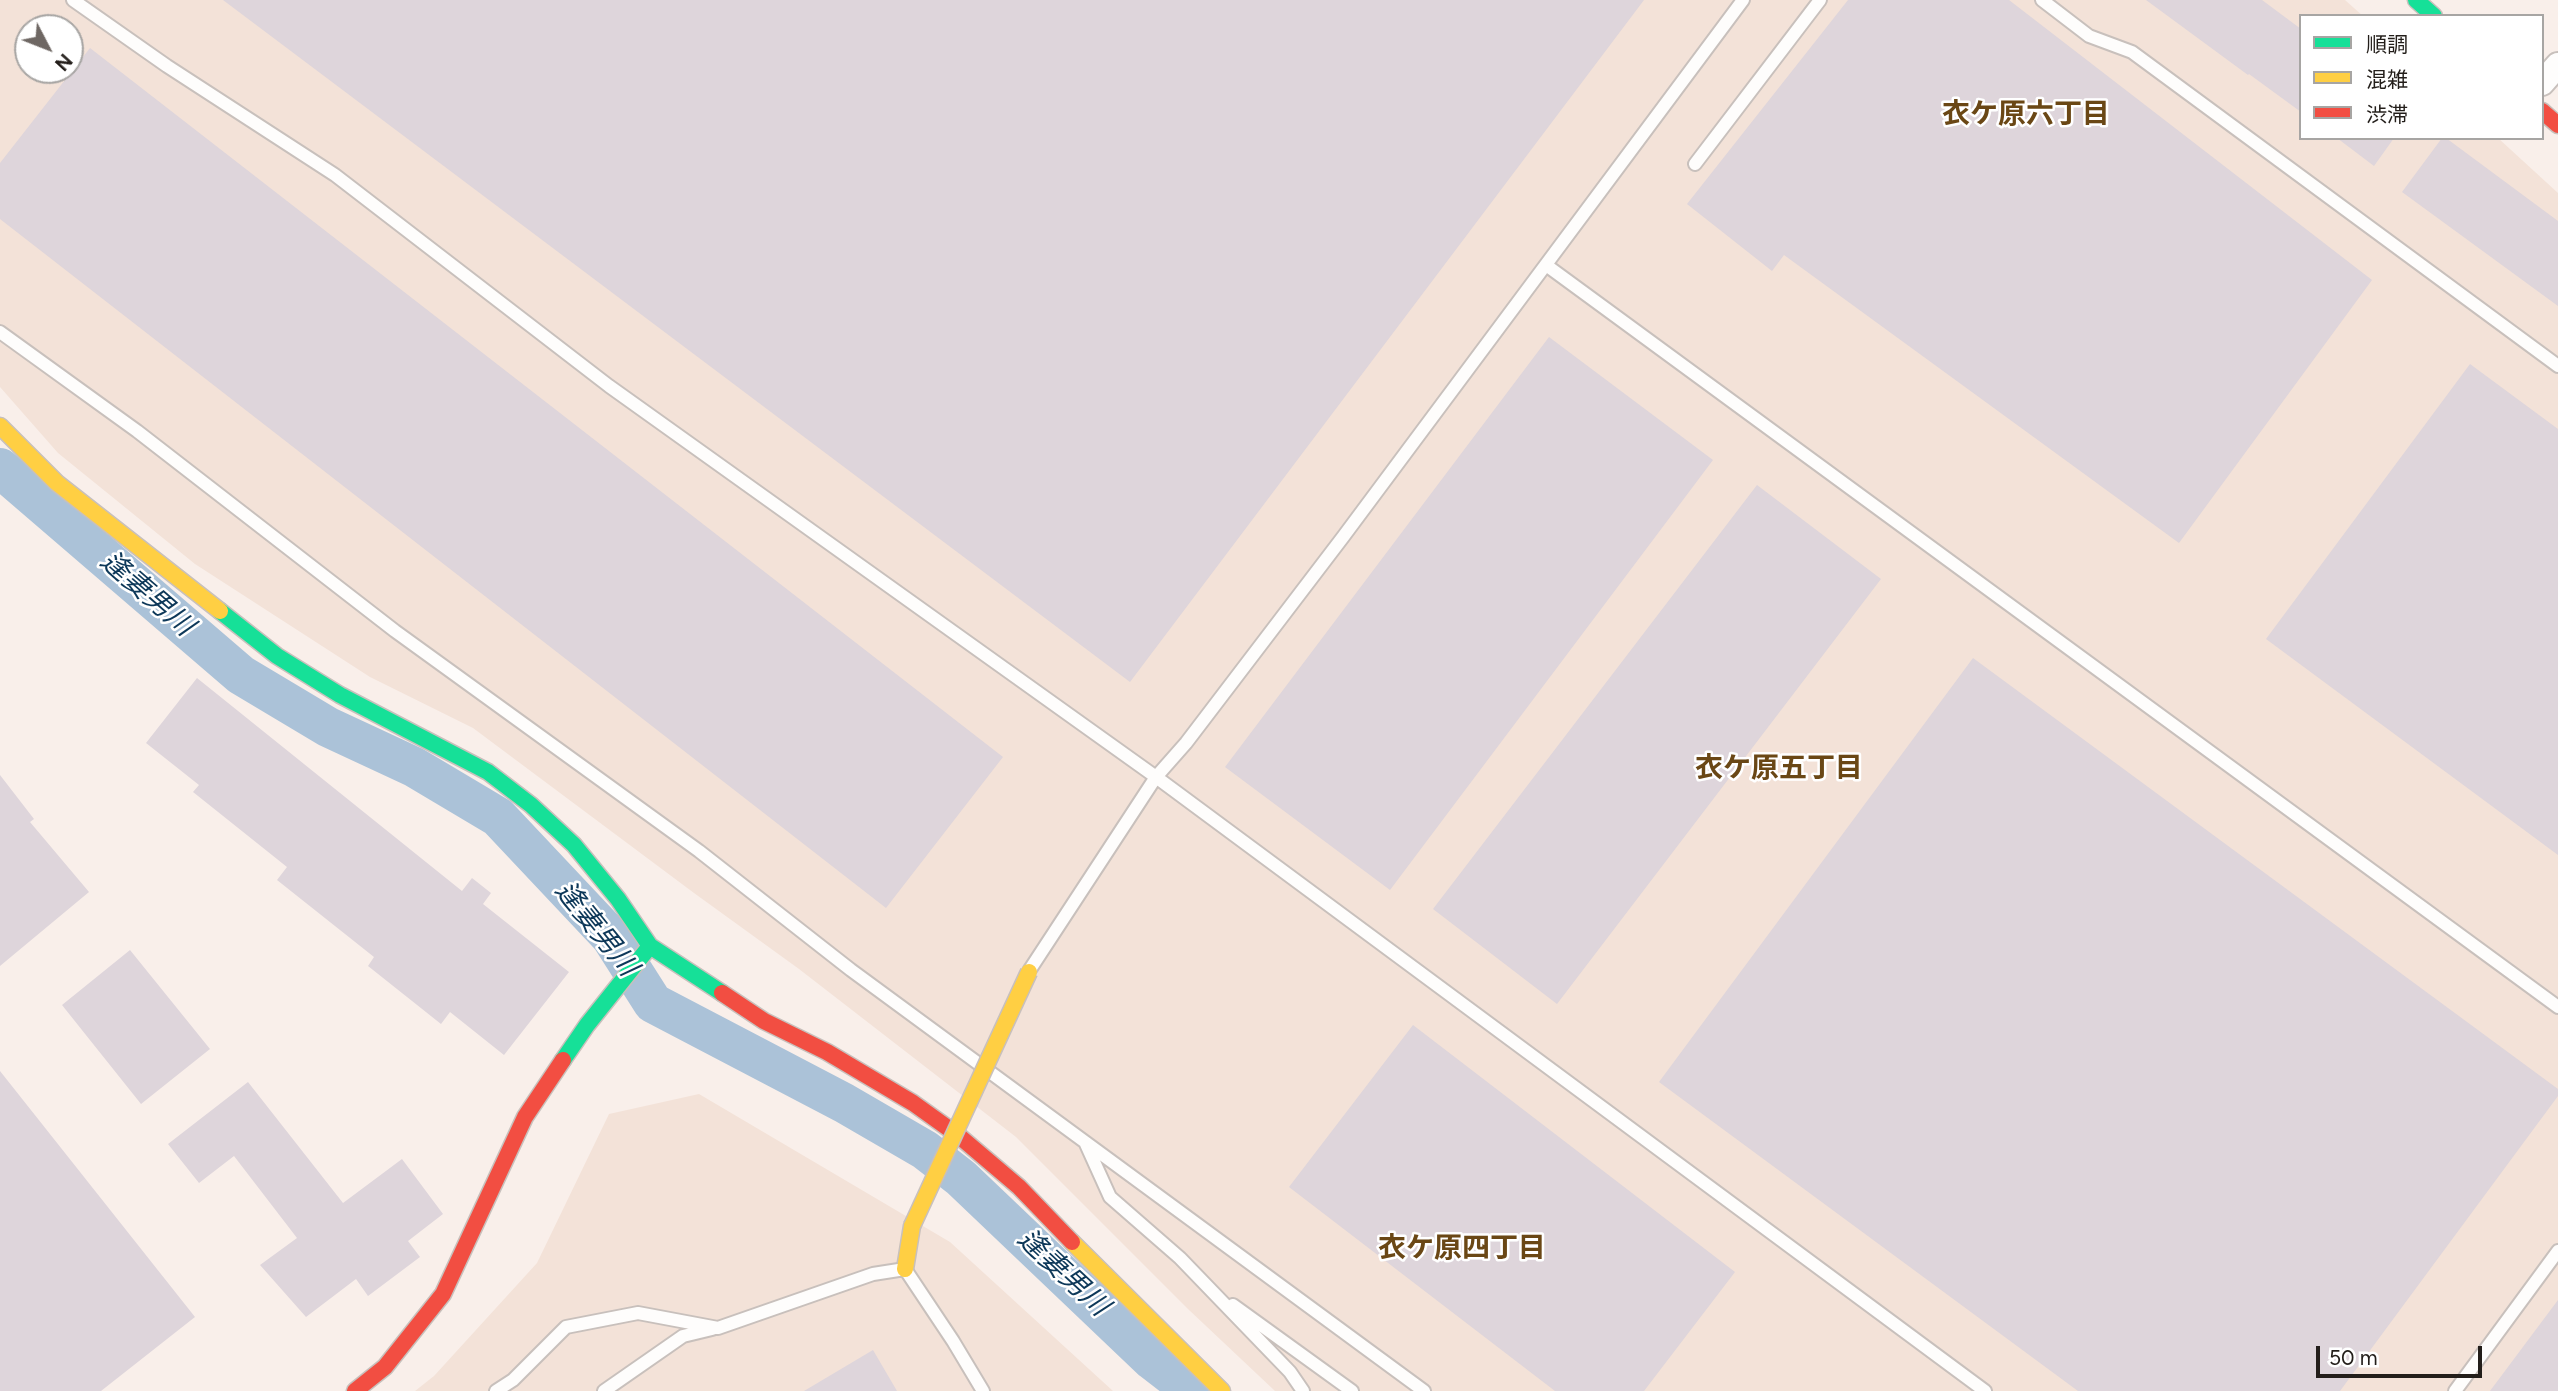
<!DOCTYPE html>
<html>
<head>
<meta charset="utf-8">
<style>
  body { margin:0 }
  #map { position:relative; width:2558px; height:1391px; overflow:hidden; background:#f9efea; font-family:Figtree,"Noto Sans JP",sans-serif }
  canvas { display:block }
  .legend { position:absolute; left:2299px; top:14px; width:245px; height:126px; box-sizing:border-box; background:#fff; border:2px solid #a7a5a3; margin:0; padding:9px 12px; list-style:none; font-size:21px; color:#231e1a }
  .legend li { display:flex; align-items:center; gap:14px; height:35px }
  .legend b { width:35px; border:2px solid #a7a5a3 }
  .north { position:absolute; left:14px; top:14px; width:70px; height:70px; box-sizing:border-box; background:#fff; border:2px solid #a7a5a3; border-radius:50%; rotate:132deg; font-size:19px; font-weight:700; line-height:28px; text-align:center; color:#231e1a }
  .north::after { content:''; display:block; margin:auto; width:24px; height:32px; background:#6e6763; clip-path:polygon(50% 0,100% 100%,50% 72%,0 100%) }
  .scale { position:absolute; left:2316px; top:1346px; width:166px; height:32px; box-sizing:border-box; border:4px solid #231e1a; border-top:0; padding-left:9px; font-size:21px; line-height:24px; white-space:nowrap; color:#231e1a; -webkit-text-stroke:5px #fff; paint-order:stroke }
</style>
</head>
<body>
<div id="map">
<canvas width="2558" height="1391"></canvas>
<ul class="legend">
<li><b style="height:9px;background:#16e098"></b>順調</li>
<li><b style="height:9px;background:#ffcf43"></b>混雑</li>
<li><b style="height:9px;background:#f24e42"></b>渋滞</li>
</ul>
<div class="north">N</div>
<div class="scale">50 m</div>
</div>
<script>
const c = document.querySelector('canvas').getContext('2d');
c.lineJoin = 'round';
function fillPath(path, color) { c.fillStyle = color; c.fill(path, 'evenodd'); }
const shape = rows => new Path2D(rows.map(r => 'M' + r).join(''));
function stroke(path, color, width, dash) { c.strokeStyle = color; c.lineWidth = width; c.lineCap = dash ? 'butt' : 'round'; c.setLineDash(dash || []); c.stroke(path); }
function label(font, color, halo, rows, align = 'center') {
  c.font = font + ' Figtree,"Noto Sans JP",sans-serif'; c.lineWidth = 5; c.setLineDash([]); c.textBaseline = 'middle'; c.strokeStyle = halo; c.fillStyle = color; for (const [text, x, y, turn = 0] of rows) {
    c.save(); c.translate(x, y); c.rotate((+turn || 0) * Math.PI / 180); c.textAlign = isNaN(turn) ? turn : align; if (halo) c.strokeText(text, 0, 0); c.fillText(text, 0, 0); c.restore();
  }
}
fillPath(shape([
  [0,0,2345,0,2363,16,2301,16,2301,138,2498,138,2558,193,2558,1391,1275,1391,1188,1309,1016,1137,799,969,694,893,473,728,370,677,195,564,58,453,0,387],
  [28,28,70,28,70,70,28,70],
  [699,1094,950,1242,1113,1391,415,1391,434,1376,537,1263,609,1114]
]), '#f3e2d8');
stroke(shape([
  [0,468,241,675,328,727,414,767,498,817,611,937,653,1003,844,1103,925,1150,961,1178,1152,1360,1182,1383,1189,1391]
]), '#abc2d8', 40);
fillPath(shape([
  [223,0,1644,0,1130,682],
  [1848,0,2009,0,2372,280,2179,543,1784,255,1772,271,1687,204],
  [2146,0,2262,0,2301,29,2301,112,2249,74,2248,75],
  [90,48,1003,757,886,908,0,219,0,163],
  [2337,138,2394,138,2374,166],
  [2442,138,2446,138,2558,221,2558,306,2402,192],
  [1549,337,1713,460,1390,890,1225,767],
  [2470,364,2558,429,2558,855,2266,639],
  [1757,485,1881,579,1557,1004,1433,909],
  [1973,658,2558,1089,2558,1096,2340,1391,2078,1391,1659,1082],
  [197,678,462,891,472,878,491,893,483,904,569,972,504,1055,450,1012,441,1024,368,966,374,957,277,880,287,867,193,792,199,785,146,743],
  [0,775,34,819,30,822,89,892,0,966],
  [130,950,210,1049,141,1104,62,1005],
  [1413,1025,1735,1272,1644,1391,1555,1391,1289,1187],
  [0,1071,195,1317,101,1391,0,1391],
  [248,1082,343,1203,402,1159,443,1214,408,1241,420,1257,368,1296,356,1279,306,1317,260,1265,297,1238,234,1156,199,1183,168,1144],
  [2558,1300,2558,1391,2490,1391],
  [873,1350,897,1391,804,1391]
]), '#ded5db');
const lane = shape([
  [73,0,167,66,335,175,609,386,1156,777,1985,1391],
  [2042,0,2089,36,2132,52,2558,366],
  [1695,164,1820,0],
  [1546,265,2558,1007],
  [0,332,137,431,395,631,699,851,851,970,1424,1391],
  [1029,971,1156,777,1186,743,1343,537,1743,0],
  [1086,1144,1110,1197,1180,1258,1290,1372,1303,1391],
  [1233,1305,1352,1391],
  [496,1391,513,1380,566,1327,638,1313,718,1328,873,1274,905,1269,953,1341,983,1391],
  [604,1391,683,1336,712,1329],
  [2455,1391,2558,1251]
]);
const street = shape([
  [2542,83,2558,65]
]);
const fast = shape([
  [2416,0,2434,16],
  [220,611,277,656,340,695,488,772,531,805,574,845,618,899,650,946,722,993],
  [563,1060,587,1025,650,946]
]);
const slow = shape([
  [0,426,57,483,220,611],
  [1072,1242,1222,1391],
  [905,1269,912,1226]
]);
const jam = shape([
  [2542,111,2558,125],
  [722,993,764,1021,827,1052,913,1103,959,1136,1019,1187,1072,1242],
  [355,1391,385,1367,443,1294,525,1117,563,1060]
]);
stroke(lane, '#c8c0bc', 16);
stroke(street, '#c8c0bc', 28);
stroke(fast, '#c8c0bc', 19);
stroke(slow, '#c8c0bc', 19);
stroke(jam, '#c8c0bc', 19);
stroke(lane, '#fefdfc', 12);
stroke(street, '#fefdfc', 24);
stroke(fast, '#16e098', 16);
stroke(slow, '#ffcf43', 16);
stroke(jam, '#f24e42', 16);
const slowBridge = shape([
  [912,1226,1029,972]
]);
stroke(slowBridge, '#c8c0bc', 19, []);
stroke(slowBridge, '#ffcf43', 16);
label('bold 28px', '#6a4715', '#fff', [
  ["衣ケ原六丁目",2026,115],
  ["衣ケ原五丁目",1779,769],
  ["衣ケ原四丁目",1462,1249]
]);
label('italic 28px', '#0d3859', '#fff', [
  ["逢妻男川",147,594,41],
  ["逢妻男川",596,929,51],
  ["逢妻男川",1063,1273,43]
]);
</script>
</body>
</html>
